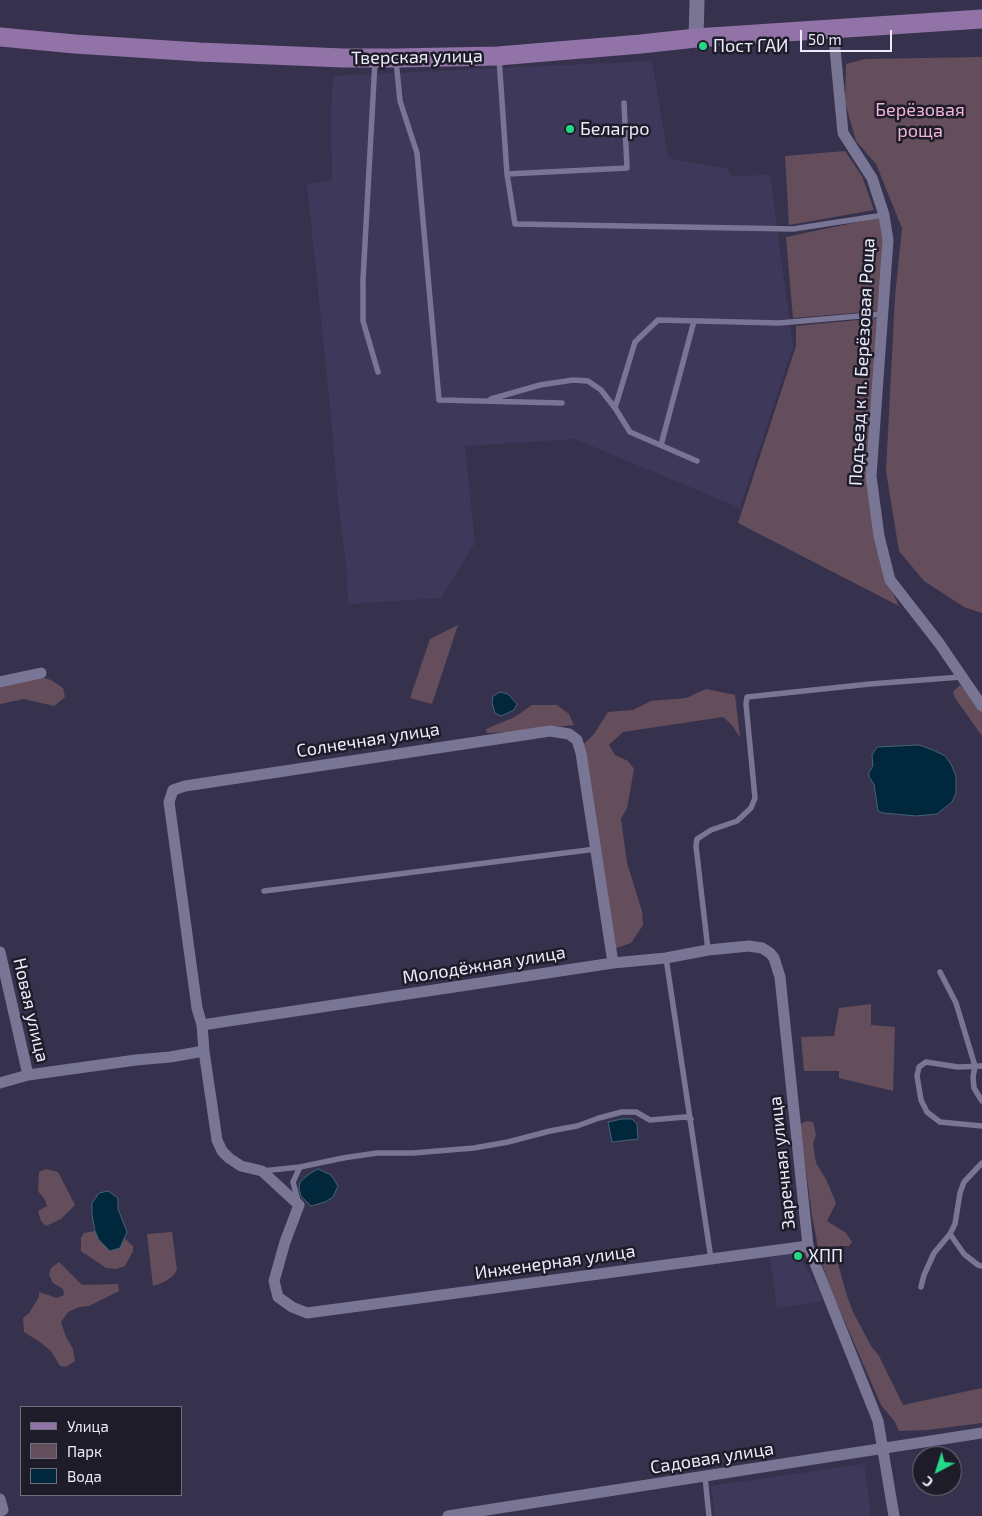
<!DOCTYPE html>
<html>
<head>
<meta charset="utf-8">
<style>
	body { margin:0 }
	#map { position:relative; width:982px; height:1516px; overflow:hidden; background:#36324d; font-family:"Exo 2",sans-serif }
	canvas { display:block }
	.legend { position:absolute; left:20px; top:1406px; width:162px; height:90px; box-sizing:border-box; background:#1d1c28; border:1px solid #706f7d; margin:0; padding:6px 9px; list-style:none; font-size:15px; color:#ecebfc }
	.legend li { display:flex; align-items:center; gap:10px; height:25px }
	.legend b { width:25px; border:1px solid #706f7d }
	.north { position:absolute; left:912px; top:1446px; width:50px; height:50px; box-sizing:border-box; background:#1d1c28; border:1px solid #706f7d; border-radius:50%; rotate:220deg; font-size:14px; font-weight:700; line-height:20px; text-align:center; color:#ecebfc }
	.north::after { content:''; display:block; margin:auto; width:18px; height:22px; background:#23d886; clip-path:polygon(50% 0,100% 100%,50% 72%,0 100%) }
	.scale { position:absolute; left:800px; top:30px; width:92px; height:22px; box-sizing:border-box; border:2px solid #ecebfc; border-top:0; padding-left:6px; font-size:15px; line-height:18px; white-space:nowrap; color:#ecebfc; -webkit-text-stroke:4px #1d1c28; paint-order:stroke }
</style>
</head>
<body>
<div id="map">
<canvas width="982" height="1516"></canvas>
<ul class="legend">
<li><b style="height:6px;background:#9273a8"></b>Улица</li>
<li><b style="height:14px;background:#654e5b"></b>Парк</li>
<li><b style="height:14px;background:#00273c"></b>Вода</li>
</ul>
<div class="north">С</div>
<div class="scale">50 m</div>
</div>
<script>
const ctx = document.querySelector('canvas').getContext('2d');
ctx.lineJoin = 'round';
function fillPath(path, color) { ctx.fillStyle = color; ctx.fill(path, 'evenodd'); }
const poly = rows => new Path2D(rows.map(r => 'M' + r).join(''));
function trace(path, color, width, dash) { ctx.strokeStyle = color; ctx.lineWidth = width; ctx.lineCap = dash ? 'butt' : 'round'; ctx.setLineDash(dash || []); ctx.stroke(path); }
function write(font, color, halo, rows, align = 'center') {
  ctx.font = font + ' "Exo 2",sans-serif'; ctx.lineWidth = 5; ctx.setLineDash([]); ctx.textBaseline = 'middle'; ctx.strokeStyle = halo; ctx.fillStyle = color; for (const [text, x, y, turn = 0] of rows) {
    ctx.save(); ctx.translate(x, y); ctx.rotate((+turn || 0) * Math.PI / 180); ctx.textAlign = isNaN(turn) ? turn : align; if (halo) ctx.strokeText(text, 0, 0); ctx.fillText(text, 0, 0); ctx.restore();
  }
}
const built = poly([
	[652,61,668,158,728,169,731,176,770,175,793,346,740,508,575,439,465,446,475,543,441,598,348,604,346,562,339,512,331,416,307,184,332,180,331,113,333,76],
	[790,1254,796,1254,801,1260,820,1291,822,1302,777,1308,770,1258],
	[864,1464,871,1516,715,1516,711,1486]
]);
const green = poly([
	[982,57,982,613,964,607,924,581,899,551,886,471,895,297,902,228,876,164,856,141,845,102,846,64,865,59],
	[845,151,862,176,874,210,789,225,785,156],
	[882,217,886,241,878,311,793,318,786,237],
	[879,318,867,477,886,579,899,606,738,523,796,346,796,326],
	[458,625,432,704,410,698,430,639],
	[38,676,51,680,63,688,65,697,54,706,24,699,0,704,0,685],
	[960,685,965,689,982,711,982,736,955,698,953,692],
	[706,689,735,695,740,737,731,724,723,717,623,732,609,745,615,755,628,761,634,769,627,808,621,819,627,863,642,911,643,925,631,943,614,949,582,746,594,734,608,712,633,710,651,701,686,698],
	[532,705,557,705,569,714,574,725,511,732,487,733,486,729,515,717],
	[871,1004,871,1025,895,1027,893,1091,839,1078,839,1071,804,1071,801,1037,834,1036,839,1008],
	[806,1121,813,1122,816,1135,813,1144,816,1163,826,1179,836,1203,827,1221,846,1233,852,1242,849,1246,839,1246,834,1250,847,1296,853,1312,871,1346,879,1356,903,1405,982,1388,982,1423,927,1430,899,1431,895,1422,881,1405,832,1292,820,1258,812,1215,800,1125],
	[46,1169,58,1172,75,1205,61,1219,46,1226,41,1221,38,1211,47,1206,45,1200,38,1191,39,1172],
	[95,1231,99,1240,120,1248,124,1238,133,1246,133,1251,125,1266,116,1269,106,1268,81,1251,81,1238,84,1233],
	[172,1232,177,1270,173,1276,164,1282,153,1286,147,1234],
	[59,1262,82,1285,118,1284,119,1291,89,1306,79,1307,68,1312,61,1322,66,1337,73,1349,75,1361,66,1367,60,1366,51,1351,40,1342,24,1332,23,1318,29,1313,39,1297,39,1292,57,1298,64,1295,63,1289,53,1283,49,1275,51,1268]
]);
const water = poly([
	[500,692,508,694,517,704,514,710,501,716,495,713,492,703,493,696,500,692],
	[919,745,933,750,945,756,951,764,956,776,956,793,952,802,937,814,916,816,883,813,878,811,874,784,869,777,869,772,873,766,872,755,877,747,919,745],
	[622,1119,632,1119,637,1124,638,1139,612,1142,608,1122,622,1119],
	[318,1169,331,1175,338,1186,333,1197,325,1202,311,1206,301,1196,299,1189,300,1182,309,1174,318,1169],
	[108,1191,118,1198,118,1209,127,1232,120,1248,110,1251,99,1240,95,1231,92,1215,92,1203,99,1193,108,1191]
]);
const service = poly([
	[499,58,507,174,515,224,793,229,884,215],
	[396,60,400,101,417,153,439,400,562,403],
	[375,61,363,280,363,321,378,372],
	[507,174,627,168,624,103],
	[491,399,540,385,573,380,588,381,601,390,615,408,630,432,697,461],
	[615,408,635,342,658,320,779,323,883,314],
	[661,445,694,321],
	[264,891,596,849],
	[708,950,696,846,697,839,711,830,737,821,751,808,755,798,746,704,747,697,870,684,961,677],
	[666,958,711,1259],
	[940,972,956,1003,975,1066,973,1077,974,1088,982,1101],
	[982,1066,958,1067,926,1062,919,1067,917,1076,921,1100,927,1112,940,1122,982,1126],
	[262,1171,300,1167],
	[298,1201,293,1182,300,1167,343,1158,377,1153,413,1153,474,1148,508,1142,550,1131,577,1126,599,1118,622,1112,636,1112,650,1120,685,1117,691,1119],
	[950,1234,964,1254,978,1265,982,1266],
	[921,1287,924,1275,934,1253,950,1234,955,1224,960,1193,964,1182,982,1163],
	[705,1477,709,1516]
]);
const minor = poly([
	[833,28,843,133,872,178,884,215,888,240,871,476,879,536,890,580,939,643,982,706],
	[0,682,41,673],
	[0,952,28,1075],
	[613,963,581,753,577,740,569,734,550,731,185,786,173,790,169,802,197,1008,202,1025,204,1051,217,1140,222,1151,229,1158,241,1166,262,1171,299,1205,285,1242,274,1281,278,1297,292,1307,307,1313,808,1246],
	[202,1025,613,963,666,958,708,950,749,946,762,948,770,953,774,958,780,977,808,1246,878,1421,894,1516],
	[0,1083,28,1075,136,1060,170,1057,204,1051],
	[0,1499,3,1510,0,1511],
	[448,1516,982,1433]
]);
const tertiary = poly([
	[696,38,697,0]
]);
const primary = poly([
	[0,37,75,44,199,52,343,58,396,58,498,56,641,44,696,38,982,19]
]);
const markers = [
	[703,46,5,"#23d886"],
	[570,129,5,"#23d886"],
	[798,1256,5,"#23d886"]
];
const poiNames = [
	["Пост ГАИ",713,46],
	["Белагро",580,129],
	["ХПП",808,1256]
];
const streetNames = [
	["Тверская улица",417,57,-1],
	["Подъезд к п. Берёзовая Роща",862,362,-87],
	["Солнечная улица",368,740,-9],
	["Молодёжная улица",484,965,-9],
	["Новая улица",31,1010,77],
	["Заречная улица",782,1163,-96],
	["Инженерная улица",555,1262,-8],
	["Садовая улица",712,1458,-9]
];
const parkNames = [
	["Берёзовая",920,110],
	["роща",920,131]
];
fillPath(built, '#3e395a');
fillPath(green, '#654e5b');
fillPath(water, '#00273c');
trace(water, '#476276', 1);
trace(service, '#797594', 5.5);
trace(minor, '#797594', 11);
trace(tertiary, '#797594', 15);
trace(primary, '#9273a8', 19);
for (const [x, y, r, color] of markers) { const dot = new Path2D(); dot.arc(x, y, r, 0, 2 * Math.PI); ctx.fillStyle = color; ctx.fill(dot); trace(dot, '#1d1c28', 2); }
write('18px', '#ecebfc', '#1d1c28', poiNames, 'left');
write('18px', '#ecebfc', '#1d1c28', streetNames);
write('18px', '#f3b3d8', '#1d1c28', parkNames);
</script>
</body>
</html>
